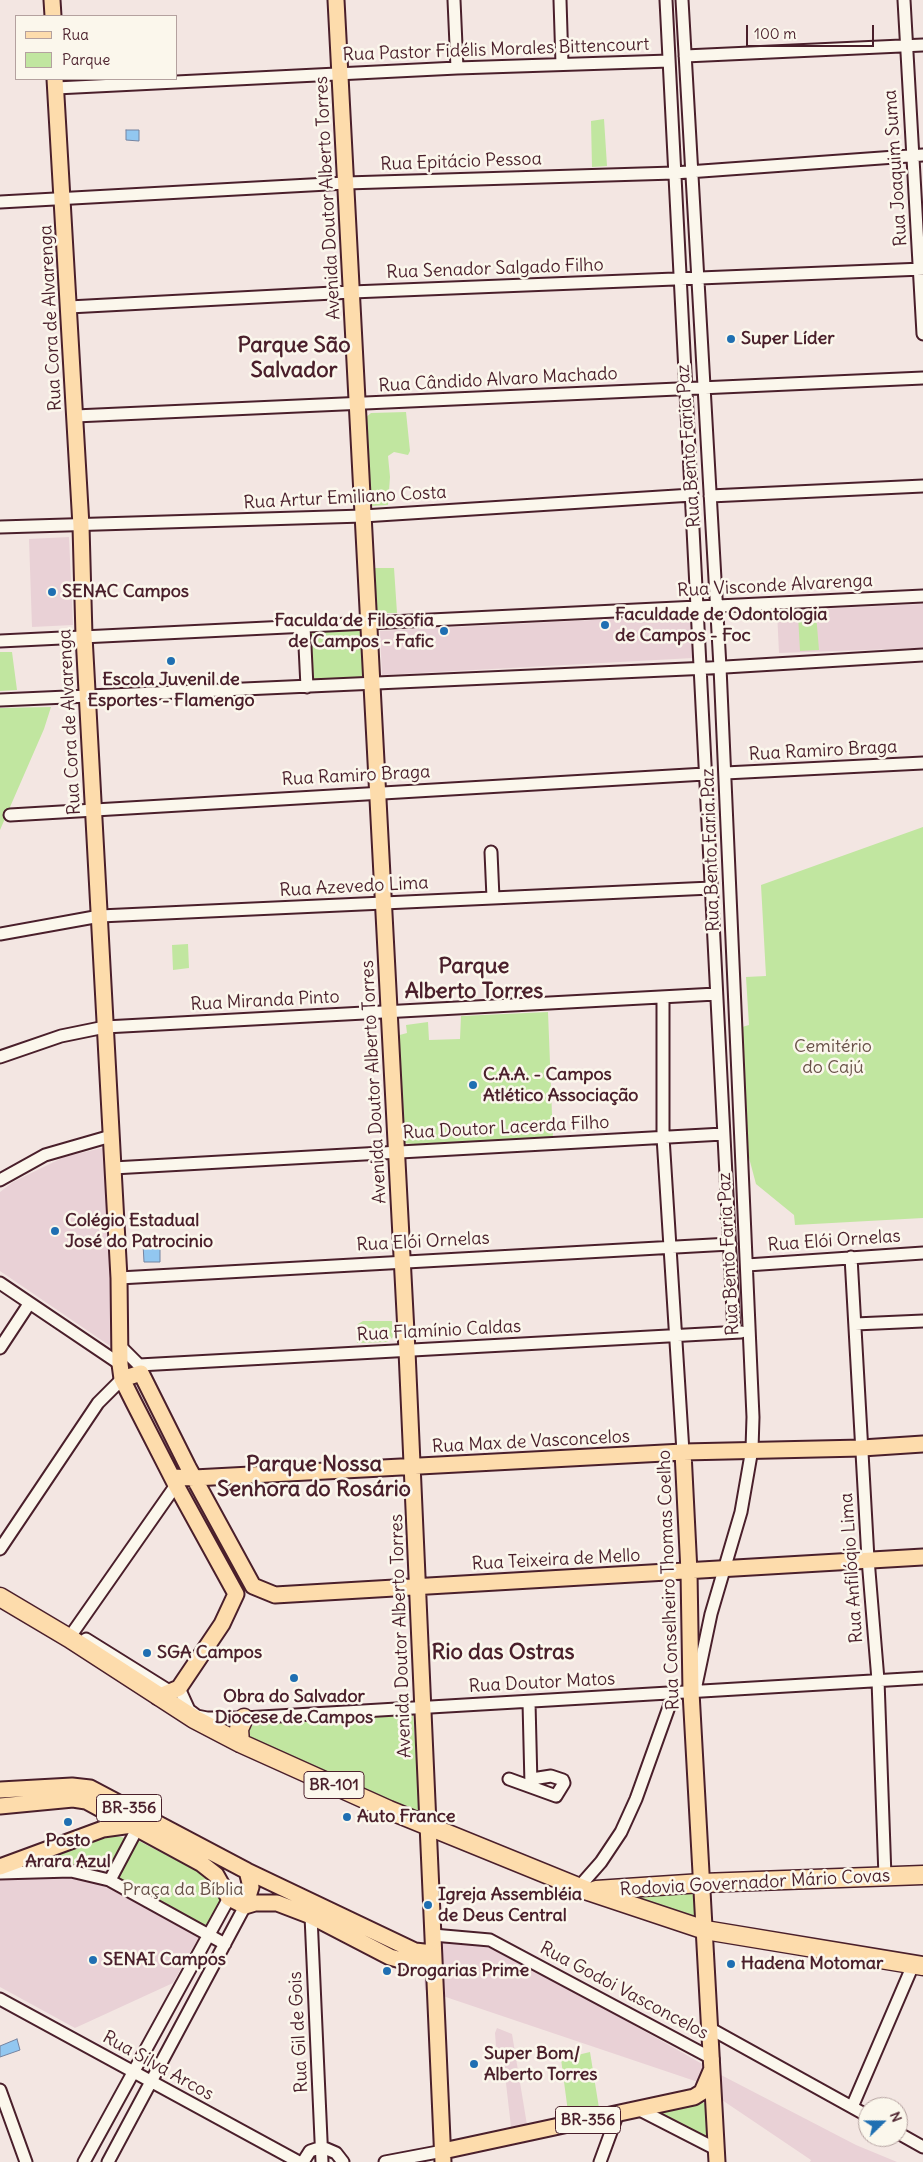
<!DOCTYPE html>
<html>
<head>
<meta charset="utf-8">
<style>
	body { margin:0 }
	#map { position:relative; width:923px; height:2162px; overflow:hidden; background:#f3e6e2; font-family:Delius,sans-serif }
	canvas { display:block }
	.legend { position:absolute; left:15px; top:15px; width:162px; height:65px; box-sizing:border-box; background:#fbf7ec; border:1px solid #b4a19f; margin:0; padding:6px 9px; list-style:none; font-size:15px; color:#4a1f2b }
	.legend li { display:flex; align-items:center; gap:10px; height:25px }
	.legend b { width:25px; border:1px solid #b4a19f }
	.north { position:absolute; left:858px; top:2097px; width:50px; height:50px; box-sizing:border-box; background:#fbf7ec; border:1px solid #b4a19f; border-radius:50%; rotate:68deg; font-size:14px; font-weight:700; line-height:20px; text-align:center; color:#4a1f2b }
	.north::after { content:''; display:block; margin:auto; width:18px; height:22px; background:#1f6fb2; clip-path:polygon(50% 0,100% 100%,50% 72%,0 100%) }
	.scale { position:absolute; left:746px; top:25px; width:128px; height:22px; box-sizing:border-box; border:2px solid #4a1f2b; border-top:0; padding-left:6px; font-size:15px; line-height:18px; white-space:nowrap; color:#4a1f2b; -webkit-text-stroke:4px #fbf7ec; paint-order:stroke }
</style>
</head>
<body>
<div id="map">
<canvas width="923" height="2162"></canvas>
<ul class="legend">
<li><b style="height:6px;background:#fddcac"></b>Rua</li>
<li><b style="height:14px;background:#c1e6a0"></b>Parque</li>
</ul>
<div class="north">N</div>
<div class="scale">100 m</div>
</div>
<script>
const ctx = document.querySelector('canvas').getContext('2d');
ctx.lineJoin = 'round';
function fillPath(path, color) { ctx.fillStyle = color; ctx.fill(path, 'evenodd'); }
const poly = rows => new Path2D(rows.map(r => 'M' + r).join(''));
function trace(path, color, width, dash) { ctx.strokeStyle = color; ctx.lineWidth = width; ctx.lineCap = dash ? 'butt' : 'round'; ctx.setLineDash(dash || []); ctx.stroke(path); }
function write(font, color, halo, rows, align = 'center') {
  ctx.font = font + ' Delius,sans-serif'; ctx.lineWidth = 5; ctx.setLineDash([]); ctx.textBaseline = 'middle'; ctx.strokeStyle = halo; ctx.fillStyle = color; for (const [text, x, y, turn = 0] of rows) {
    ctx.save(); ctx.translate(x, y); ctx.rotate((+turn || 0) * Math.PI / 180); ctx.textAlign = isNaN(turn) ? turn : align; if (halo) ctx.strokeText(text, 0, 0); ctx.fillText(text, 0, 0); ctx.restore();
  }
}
const built = poly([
	[69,537,73,625,32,627,29,539],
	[923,604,923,648,779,653,777,611],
	[690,615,693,617,695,657,693,658,382,675,380,631],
	[106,1147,116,1350,0,1271,0,1192,13,1182,64,1157],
	[14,1877,71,1877,108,1884,199,1937,173,1983,75,2028,0,1987,0,1879],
	[444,1940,491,1944,704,2065,698,2082,425,1990,424,1981],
	[497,2028,512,2034,527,2125,511,2127,503,2057,496,2046,495,2033],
	[721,2075,856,2145,897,2162,810,2162,811,2160,722,2100]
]);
const green = poly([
	[604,119,607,166,592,167,591,121],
	[406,412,410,451,408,455,394,452,388,456,390,477,388,505,371,506,365,418,371,413],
	[374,568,394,568,397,613,378,613,374,606],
	[816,614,819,650,800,651,798,615],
	[366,627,369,681,309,685,306,630],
	[0,652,12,652,17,690,0,691],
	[51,707,44,729,0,830,0,708],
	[923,827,923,1218,795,1225,794,1215,756,1184,748,1154,742,1027,749,1025,746,977,766,976,761,885],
	[188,944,189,968,173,970,172,945],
	[548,1012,553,1140,428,1145,401,1143,396,1036,407,1033,406,1025,428,1022,429,1040,460,1039,461,1016],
	[363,1321,392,1321,393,1337,387,1342,357,1343,356,1332,358,1324],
	[413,1713,420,1815,247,1742,246,1734,253,1725],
	[107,1834,125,1838,109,1870,69,1863,39,1863],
	[135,1839,209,1877,222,1898,205,1929,122,1883,119,1877,120,1870],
	[697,1892,698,1920,634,1901,634,1897,637,1895],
	[590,2052,599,2108,568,2112,561,2059],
	[702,2101,707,2106,712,2143,649,2110]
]);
const water = poly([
	[126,130,139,130,139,141,126,140,126,130],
	[160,1243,160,1262,144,1262,143,1244,160,1243],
	[17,2039,20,2050,0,2057,0,2046,17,2039]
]);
const minor = poly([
	[454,0,457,68],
	[560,0,562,64],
	[666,0,734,1332],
	[682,0,720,667,753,1417,752,1449,741,1512,711,1614,695,1690],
	[904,0,923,334],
	[685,56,923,45],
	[56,88,457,68,669,61],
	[0,202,346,183,674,173,923,155],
	[69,307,352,292,923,269],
	[75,416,923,378],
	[710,496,923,486],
	[0,527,363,516,692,495],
	[304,626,307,687],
	[0,641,923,596],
	[0,700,709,668,923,655],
	[725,773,923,763],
	[10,815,705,774],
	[491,852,493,898],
	[0,934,100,916,711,888],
	[663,997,663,1137,683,1452],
	[0,1057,61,1036,105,1027,716,994],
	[113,1168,723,1134],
	[0,1180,45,1155,111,1136],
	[851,1257,868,1559,878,1680,885,1877],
	[747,1265,923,1253],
	[119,1278,730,1244],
	[0,1283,120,1364],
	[855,1324,923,1321],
	[120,1346,139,1365],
	[0,1348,29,1304],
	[139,1365,741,1332],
	[0,1549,98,1403,122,1379],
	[69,1638,176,1485],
	[86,1639,171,1692],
	[179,1688,189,1710,197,1716,207,1718,244,1718,923,1678],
	[529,1702,531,1785],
	[509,1779,556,1796,564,1783,563,1780,551,1776,532,1779],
	[0,1873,71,1871,109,1880,225,1944],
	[110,1880,137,1829],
	[579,1887,601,1862,621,1832,636,1799,674,1693],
	[311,1916,322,2162],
	[433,1935,490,1940,713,2059],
	[0,1999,299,2162],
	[711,2029,868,2116],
	[0,2090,26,2162],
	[852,2107,913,1965],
	[638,2109,716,2149],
	[898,2133,923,2147],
	[322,2147,336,2153,343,2162],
	[84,2162,229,1898],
	[108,2162,245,1906],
	[303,2162,310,2151,322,2147],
	[385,2162,443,2151],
	[600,2162,618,2113]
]);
const major = poly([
	[52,0,53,16],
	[336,0,407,1351,443,2162],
	[55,79,81,526,84,636,119,1278,120,1364,122,1379,133,1401,176,1485,236,1594],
	[122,1379,141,1373,188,1467,253,1586],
	[683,1452,689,1572,691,1692,717,2162],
	[172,1477,194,1478,683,1452,862,1448,923,1444],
	[253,1586,275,1595,923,1557],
	[158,1697,179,1688,222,1624,236,1594],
	[0,1790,72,1786,90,1788,247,1871,415,1951,433,1953],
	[0,1806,73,1799,86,1801,202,1864,216,1875,229,1898,245,1906,255,1903,277,1903,311,1916,390,1957,408,1962,433,1959],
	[0,1867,103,1829,132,1825],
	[245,1906,251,1887,247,1871],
	[443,2151,694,2097,702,2092,711,2071]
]);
const highway = poly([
	[0,1597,69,1638,194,1719,240,1743,389,1810,588,1891,705,1930,923,1966],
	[240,1743,239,1729,244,1718],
	[596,1890,702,1883,923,1875]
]);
const markers = [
	[731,339,5,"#1f6fb2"],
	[52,592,5,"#1f6fb2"],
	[605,625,5,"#1f6fb2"],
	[444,631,5,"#1f6fb2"],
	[171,661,5,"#1f6fb2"],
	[473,1085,5,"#1f6fb2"],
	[55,1231,5,"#1f6fb2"],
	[147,1653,5,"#1f6fb2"],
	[294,1678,5,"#1f6fb2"],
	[347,1817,5,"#1f6fb2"],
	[68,1822,5,"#1f6fb2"],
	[428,1905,5,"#1f6fb2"],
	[93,1960,5,"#1f6fb2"],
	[731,1964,5,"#1f6fb2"],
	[387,1971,5,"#1f6fb2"],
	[474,2064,5,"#1f6fb2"]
];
const shields = [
	[334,1785,60],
	[129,1808,65],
	[588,2120,65]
];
const shieldNames = [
	["BR-101",334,1785],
	["BR-356",129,1808],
	["BR-356",588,2120]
];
const streetNames = [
	["Rua Pastor Fidélis Morales Bittencourt",496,50,-2],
	["Rua Epitácio Pessoa",461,162,-2],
	["Rua Joaquim Suma",896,168,-94],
	["Avenida Doutor Alberto Torres",328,198,-93],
	["Rua Senador Salgado Filho",495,269,-2],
	["Rua Cora de Alvarenga",51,318,-93],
	["Rua Cândido Alvaro Machado",498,380,-3],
	["Rua Bento Faria Paz",689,446,-94],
	["Rua Artur Emiliano Costa",345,498,-3],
	["Rua Visconde Alvarenga",775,586,-3],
	["Rua Cora de Alvarenga",70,722,-93],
	["Rua Ramiro Braga",823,751,-3],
	["Rua Ramiro Braga",356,776,-3],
	["Rua Bento Faria Paz",711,850,-92],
	["Rua Azevedo Lima",354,887,-3],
	["Rua Miranda Pinto",265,1001,-3],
	["Avenida Doutor Alberto Torres",374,1082,-93],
	["Rua Doutor Lacerda Filho",506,1128,-3],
	["Rua Elói Ornelas",834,1241,-4],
	["Rua Elói Ornelas",423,1242,-3],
	["Rua Bento Faria Paz",729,1254,-93],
	["Rua Flamínio Caldas",439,1331,-3],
	["Rua Max de Vasconcelos",531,1442,-3],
	["Rua Teixeira de Mello",556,1560,-3],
	["Rua Anfilóqio Lima",852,1568,-94],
	["Rua Conselheiro Thomas Coelho",669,1580,-92],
	["Avenida Doutor Alberto Torres",401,1636,-92],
	["Rua Doutor Matos",542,1683,-3],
	["Rodovia Governador Mário Covas",755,1883,-3],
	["Rua Godoi Vasconcelos",624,1991,28],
	["Rua Gil de Gois",299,2032,-93],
	["Rua Silva Arcos",158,2066,29]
];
const poiNames = [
	["Super Líder",741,339],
	["SENAC Campos",62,592],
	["Faculdade de Odontologia",615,615],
	["de Campos - Foc",615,636],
	["Faculda de Filosofia",434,621,"right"],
	["de Campos - Fafic",434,642,"right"],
	["Escola Juvenil de",171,680,"center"],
	["Esportes - Flamengo",171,701,"center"],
	["C.A.A. - Campos",483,1075],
	["Atlético Associação",483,1096],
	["Colégio Estadual",65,1221],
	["José do Patrocinio",65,1242],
	["SGA Campos",157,1653],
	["Obra do Salvador",294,1697,"center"],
	["Diocese de Campos",294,1718,"center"],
	["Auto France",357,1817],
	["Posto",68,1841,"center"],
	["Arara Azul",68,1862,"center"],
	["Igreja Assembléia",438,1895],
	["de Deus Central",438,1916],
	["SENAI Campos",103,1960],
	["Hadena Motomar",741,1964],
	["Drogarias Prime",397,1971],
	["Super Bom/",484,2054],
	["Alberto Torres",484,2075]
];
const parkNames = [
	["Cemitério",833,1047],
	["do Cajú",833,1068],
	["Praça da Bíblia",183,1890]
];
const districtNames = [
	["Parque São",294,346],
	["Salvador",294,371],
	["Parque",474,967],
	["Alberto Torres",474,992],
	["Parque Nossa",314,1465],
	["Senhora do Rosário",314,1490],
	["Rio das Ostras",503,1653]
];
fillPath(built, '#e9d1d6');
fillPath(green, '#c1e6a0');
fillPath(water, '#92c7f0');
trace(water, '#7584a1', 1);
trace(minor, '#4a1f2b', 15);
trace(major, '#4a1f2b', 19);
trace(highway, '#4a1f2b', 21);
trace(minor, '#fbf7ec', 11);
trace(major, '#fddcac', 15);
trace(highway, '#fddcac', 18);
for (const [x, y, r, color] of markers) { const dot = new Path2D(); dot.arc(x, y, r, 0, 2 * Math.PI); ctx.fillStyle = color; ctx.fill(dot); trace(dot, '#fbf7ec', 2); }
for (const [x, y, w] of shields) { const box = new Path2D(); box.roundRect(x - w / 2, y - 13.5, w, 27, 4); ctx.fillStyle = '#fbf7ec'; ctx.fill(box); trace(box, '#4a1f2b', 1); }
write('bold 16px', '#4a1f2b', null, shieldNames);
write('18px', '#4a1f2b', '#fbf7ec', streetNames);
write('bold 18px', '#4a1f2b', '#fbf7ec', poiNames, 'left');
write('18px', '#685148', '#fbf7ec', parkNames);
write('bold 22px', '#4a1f2b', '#fbf7ec', districtNames);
</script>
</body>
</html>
